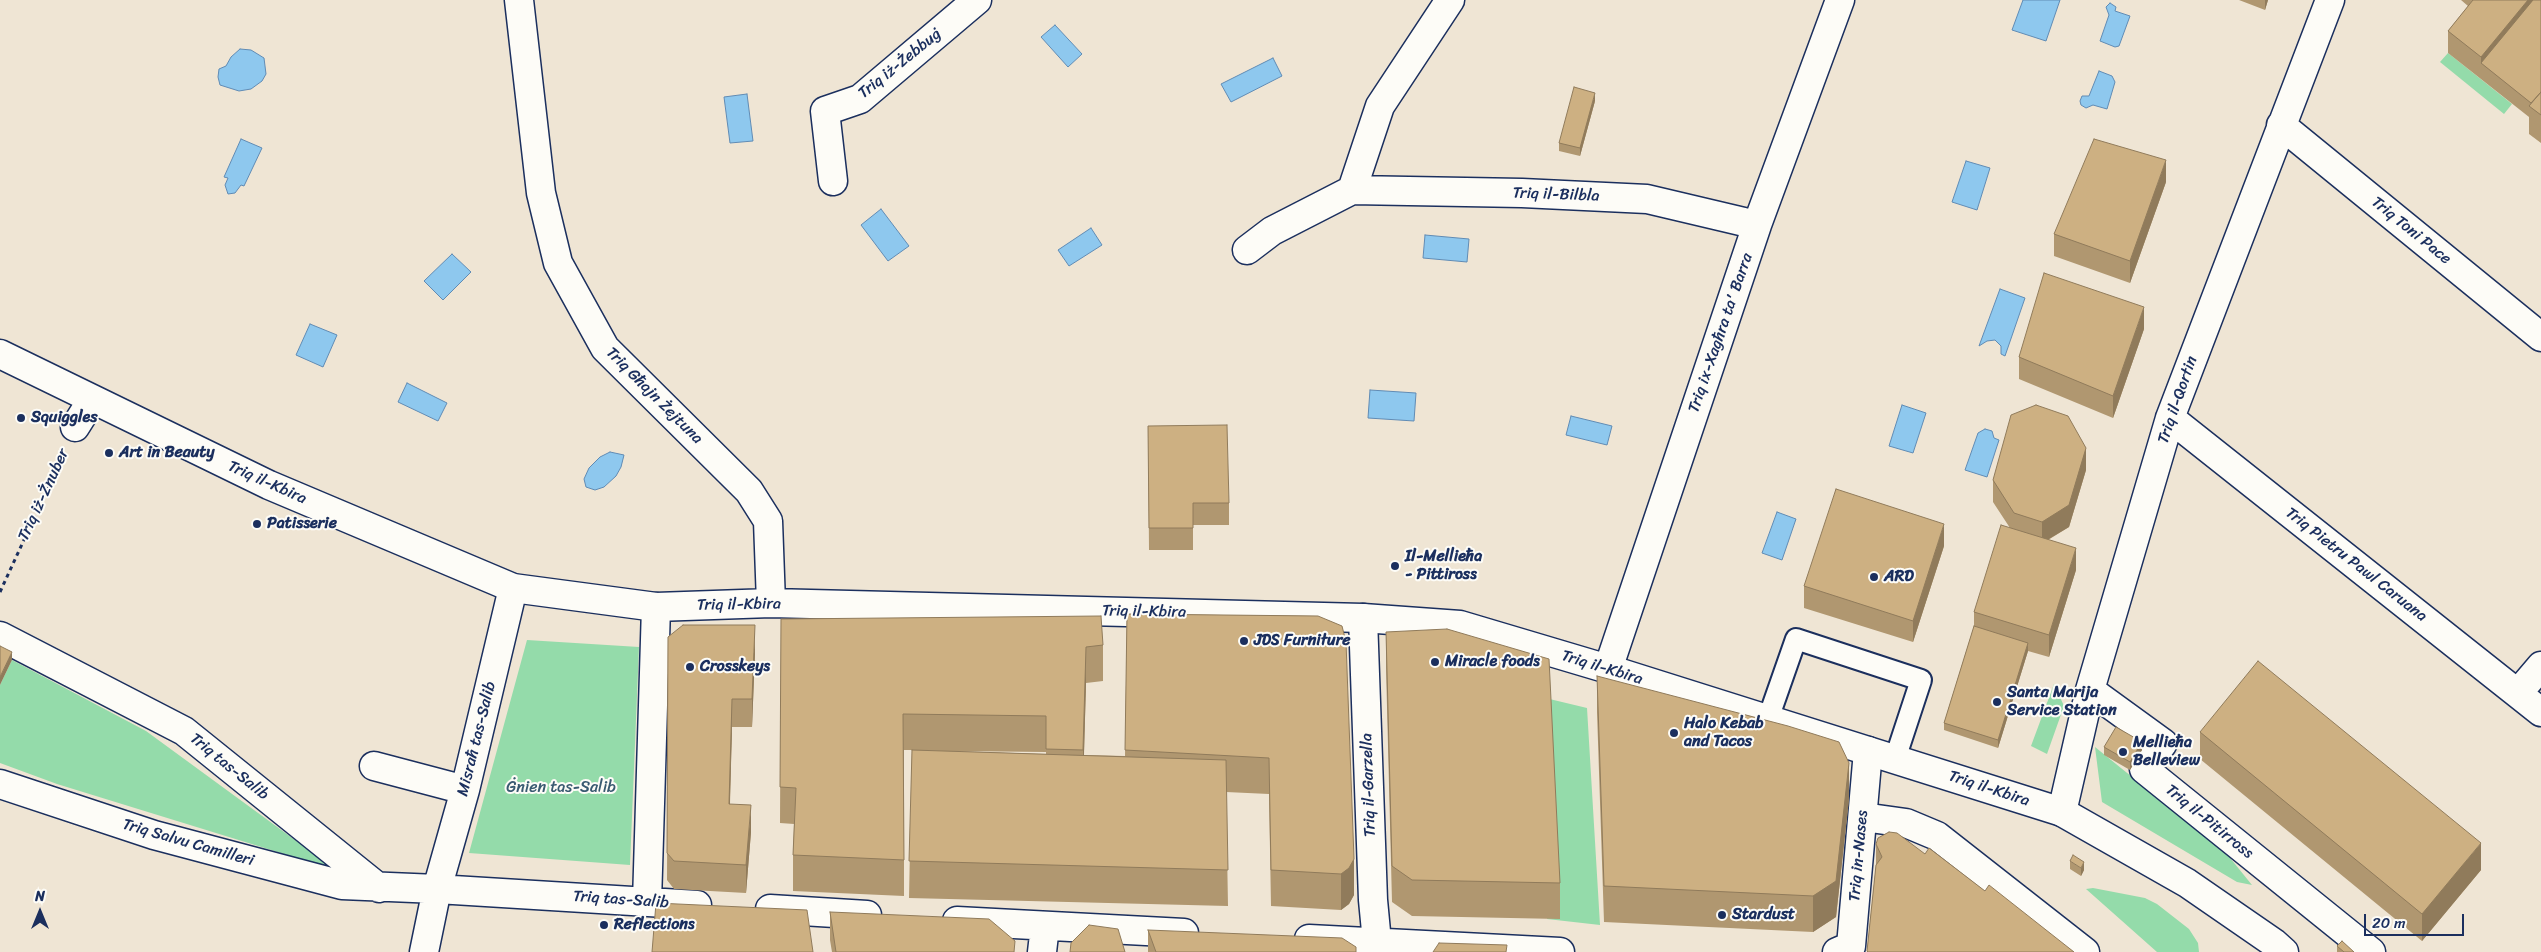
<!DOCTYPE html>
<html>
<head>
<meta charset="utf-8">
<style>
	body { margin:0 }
	#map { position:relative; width:2541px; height:952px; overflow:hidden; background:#efe5d4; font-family:Sriracha,sans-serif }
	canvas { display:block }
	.north { position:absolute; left:15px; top:887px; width:50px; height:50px; -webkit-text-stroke:4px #fdfcf7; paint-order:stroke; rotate:0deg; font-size:14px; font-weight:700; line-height:20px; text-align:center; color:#1b2f5e }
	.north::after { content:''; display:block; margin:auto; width:18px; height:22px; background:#1b2f5e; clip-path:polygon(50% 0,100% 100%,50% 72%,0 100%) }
	.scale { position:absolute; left:2364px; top:914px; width:100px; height:22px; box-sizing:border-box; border:2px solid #1b2f5e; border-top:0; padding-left:6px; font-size:15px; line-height:18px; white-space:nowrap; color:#1b2f5e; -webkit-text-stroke:4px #fdfcf7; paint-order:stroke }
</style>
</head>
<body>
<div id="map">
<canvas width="2541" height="952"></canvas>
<div class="north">N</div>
<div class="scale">20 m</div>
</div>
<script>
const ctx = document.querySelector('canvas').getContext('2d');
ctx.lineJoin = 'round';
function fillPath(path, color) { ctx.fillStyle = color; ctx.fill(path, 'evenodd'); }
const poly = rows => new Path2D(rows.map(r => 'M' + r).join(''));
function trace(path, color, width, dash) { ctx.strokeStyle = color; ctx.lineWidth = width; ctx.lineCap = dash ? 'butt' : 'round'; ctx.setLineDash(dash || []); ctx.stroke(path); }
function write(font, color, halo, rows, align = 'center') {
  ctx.font = font + ' Sriracha,sans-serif'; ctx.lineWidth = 4; ctx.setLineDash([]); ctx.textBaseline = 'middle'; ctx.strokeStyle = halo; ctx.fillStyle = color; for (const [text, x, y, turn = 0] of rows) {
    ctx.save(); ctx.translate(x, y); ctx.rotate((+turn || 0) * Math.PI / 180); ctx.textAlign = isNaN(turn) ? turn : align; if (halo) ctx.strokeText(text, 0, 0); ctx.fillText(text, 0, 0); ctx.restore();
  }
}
const green = poly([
	[2448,53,2512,104,2504,114,2440,62],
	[527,640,639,647,630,865,469,853],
	[12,660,146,731,336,870,57,784,0,763,0,685],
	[2054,684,2064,706,2047,754,2031,746],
	[1537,696,1587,708,1600,925,1547,919],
	[2095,747,2226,853,2252,885,2237,882,2102,802],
	[2093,888,2145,898,2157,904,2189,929,2198,943,2199,952,2157,952,2086,889]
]);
const water = poly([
	[2023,0,2060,0,2046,41,2012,30,2023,0],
	[2110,3,2116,7,2115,11,2130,16,2119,46,2115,47,2100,41,2109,15,2106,7,2110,3],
	[1055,25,1082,54,1068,67,1041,37,1055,25],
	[240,49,251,50,264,58,266,74,262,81,251,89,239,91,220,85,218,77,219,69,226,66,231,57,240,49],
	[1273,58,1282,76,1231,102,1221,84,1273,58],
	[2099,71,2112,76,2115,82,2107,109,2093,105,2086,108,2081,105,2080,101,2082,96,2089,96,2099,71],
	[747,94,753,141,730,143,724,97,747,94],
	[241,139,262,148,244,186,241,185,235,193,228,194,225,185,228,178,224,177,241,139],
	[1966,161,1990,168,1977,210,1952,202,1966,161],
	[881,209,909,246,888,261,861,225,881,209],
	[1091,228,1102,245,1069,266,1058,250,1091,228],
	[1425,235,1469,239,1467,262,1423,258,1425,235],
	[452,254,471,272,443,300,424,281,452,254],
	[2000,289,2025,298,2005,356,2001,354,2001,346,1995,340,1987,341,1979,346,2000,289],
	[310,324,337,335,323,367,296,355,310,324],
	[407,383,447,403,438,421,398,402,407,383],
	[1370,390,1416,393,1414,421,1368,418,1370,390],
	[1902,405,1926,413,1913,453,1889,446,1902,405],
	[1571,416,1612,426,1607,445,1566,435,1571,416],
	[1985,429,1992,431,1994,438,1999,440,1987,477,1965,470,1978,433,1985,429],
	[610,452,624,455,621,467,616,476,604,487,595,490,586,487,584,479,589,468,600,457,610,452],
	[1777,512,1796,519,1782,560,1762,553,1777,512]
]);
const path = poly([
	[0,592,63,455]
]);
const lane = poly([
	[1768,719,1796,639,1921,680,1895,759]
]);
const street = poly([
	[2281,125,2541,337],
	[833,181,825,111,860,99,977,0],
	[1352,190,1522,193,1647,199,1757,225],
	[1247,250,1272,231,1352,190,1380,106,1450,0],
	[2170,418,2541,712],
	[75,427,92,400],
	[1363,618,1373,900,1377,942,1382,952],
	[0,636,184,731,379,888],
	[1608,669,1757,225,1840,0],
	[2090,690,2163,743,2144,769,2371,952],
	[2518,693,2541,666],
	[374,766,465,790],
	[0,784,154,835,342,885,437,889,697,905],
	[2062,812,2090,690,2170,418,2330,0],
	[1863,817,1906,823,1937,836,2085,952],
	[647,902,656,607],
	[770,909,867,915],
	[957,921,1184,933],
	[1309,939,1560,952],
	[424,952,437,889,465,790,513,588],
	[1042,952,1045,926],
	[1837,952,1851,946,1868,751]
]);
const secondary = poly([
	[519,0,541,193,558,263,605,348,749,491,768,521,771,603],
	[0,354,269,485,513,588,656,607,771,603,1363,618,1460,625,1608,669,2062,812,2187,883,2274,943,2284,952]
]);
const wall = poly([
	[2239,0,2268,0,2265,10],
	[2461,0,2541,0,2541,143,2529,134,2529,117,2448,53,2448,31,2468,6],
	[1595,101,1580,156,1559,151,1559,143],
	[2166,182,2130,283,2054,256,2054,234],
	[2144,329,2113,418,2019,379,2019,357],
	[1148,426,1229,503,1229,525,1193,525,1193,550,1149,550],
	[2086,470,2069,527,2048,540,2076,570,2049,657,2028,651,1998,748,1944,730,1944,723,1974,626,1974,612,2010,528,1993,502,1993,480],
	[1944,546,1913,642,1804,608,1804,586],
	[1127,614,1318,616,1354,895,1349,904,1341,910,1271,906,1269,794,1226,792,1228,906,909,898,912,750,904,750,904,896,793,891,793,855,794,824,780,823,781,619,1103,645,1103,681,1086,683,1084,755,1125,756],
	[952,751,1046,752,1046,754],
	[1386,632,1560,883,1560,919,1412,916,1392,902,1386,668],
	[668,637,755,653,752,727,732,727,730,804,751,832,746,893,674,889,667,880],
	[1597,676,1849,799,1836,917,1813,932,1604,922,1597,712],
	[2200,732,2481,870,2422,941,2200,759],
	[2104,747,2142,750,2130,770,2104,755],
	[1876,844,1925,854,1985,891,2074,952,1867,952,1876,865],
	[2070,861,2084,870,2081,876,2070,869],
	[830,912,1015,952,832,952,830,940],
	[1148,930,1356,952,1148,952],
	[2337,946,2354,952,2337,952]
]);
const shadedWall = poly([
	[2265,0,2268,0,2265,10],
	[2528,0,2538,0,2481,63,2481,57],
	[1595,93,1595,101,1580,156,1580,148],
	[2166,160,2166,182,2130,283,2130,261],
	[2144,307,2144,329,2113,418,2113,396],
	[2086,448,2086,470,2069,527,2042,543,2042,522],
	[1944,524,1944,546,1913,642,1913,621],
	[2076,548,2076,570,2049,657,2049,635],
	[755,625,755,653,752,727,752,699],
	[2028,643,2028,651,1998,748,1998,740],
	[1086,647,1086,683,1083,786,1083,750],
	[12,652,12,660,0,685,0,677],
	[732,699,732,727,729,832,729,804],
	[2142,742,2142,750,2130,770,2130,762],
	[1849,763,1849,799,1836,917,1813,932,1813,896],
	[751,805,751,832,746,893,746,865],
	[2481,843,2481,870,2422,941,2422,914],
	[1354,859,1354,895,1349,904,1341,910,1341,874],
	[2084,862,2084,870,2081,876,2081,868]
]);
const building = poly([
	[2473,0,2528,0,2481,57,2448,31,2473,0],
	[2533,0,2541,0,2541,92,2531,103,2481,63,2533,0],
	[1574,87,1595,93,1580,148,1559,143,1574,87],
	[2541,92,2541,115,2529,106,2541,92],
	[2094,139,2166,160,2130,261,2054,234,2094,139],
	[2044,273,2144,307,2113,396,2019,357,2044,273],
	[2036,405,2068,416,2086,448,2069,505,2042,522,2014,513,1993,480,2011,415,2036,405],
	[1227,425,1229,503,1193,503,1193,528,1149,528,1148,426,1227,425],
	[1836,489,1944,524,1913,621,1804,586,1836,489],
	[2001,525,2076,548,2049,635,1974,612,2001,525],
	[1127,614,1318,616,1342,626,1346,642,1354,859,1349,868,1341,874,1271,870,1269,758,1125,750,1127,614],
	[1101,616,1103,645,1086,647,1083,750,1046,749,1046,716,903,714,904,860,793,855,796,788,780,787,781,619,1101,616],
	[683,625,755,625,752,699,732,699,729,804,751,805,746,865,674,861,667,853,668,637,683,625],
	[1974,626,2028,643,1998,740,1944,723,1974,626],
	[1447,629,1549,659,1560,883,1412,880,1392,866,1386,632,1447,629],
	[0,646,12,652,0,677,0,646],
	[2258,661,2481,843,2422,914,2200,732,2258,661],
	[1597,676,1788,726,1839,742,1849,763,1836,881,1813,896,1604,886,1597,676],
	[2116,727,2142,742,2130,762,2104,747,2116,727],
	[912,750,1226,760,1228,870,909,861,912,750],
	[1889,832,1897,833,1925,854,1929,848,1985,891,1989,885,2074,952,1868,952,1867,951,1876,865,1882,857,1876,844,1878,838,1889,832],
	[2073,855,2084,862,2081,868,2070,861,2073,855],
	[656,903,807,910,813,952,652,952,656,903],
	[830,912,989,919,1015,941,1014,952,836,952,830,912],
	[1089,925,1118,929,1125,952,1070,952,1071,943,1089,925],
	[1148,930,1342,938,1356,947,1356,952,1156,952,1148,930],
	[2342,941,2354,952,2344,952,2337,946,2342,941],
	[1439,943,1507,945,1506,952,1433,952,1439,943]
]);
const markers = [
	[21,418,5,"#1b2f5e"],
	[109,453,5,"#1b2f5e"],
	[257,524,5,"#1b2f5e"],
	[1395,566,5,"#1b2f5e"],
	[1874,577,5,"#1b2f5e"],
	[1244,641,5,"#1b2f5e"],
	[1435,662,5,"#1b2f5e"],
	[690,667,5,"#1b2f5e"],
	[1997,702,5,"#1b2f5e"],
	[1674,733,5,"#1b2f5e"],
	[2123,752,5,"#1b2f5e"],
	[1722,915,5,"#1b2f5e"],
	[604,925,5,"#1b2f5e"]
];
const streetNames = [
	["Triq iż-Żebbuġ",900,64,-39],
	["Triq il-Bilbla",1556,195,2],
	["Triq Toni Pace",2411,231,39],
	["Triq ix-Xagħra ta' Barra",1721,333,-71],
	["Triq Għajn Żejtuna",654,396,45],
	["Triq il-Qortin",2178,400,-71],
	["Triq il-Kbira",267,483,24],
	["Triq iż-Żnuber",44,495,-65],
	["Triq Pietru Pawl Caruana",2356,565,38],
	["Triq il-Kbira",739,605,-1],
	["Triq il-Kbira",1144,612,1],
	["Triq il-Kbira",1602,668,17],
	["Misraħ tas-Salib",477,739,-76],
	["Triq tas-Salib",229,767,39],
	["Triq il-Garzella",1369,785,-92],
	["Triq il-Kbira",1989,789,18],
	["Triq il-Pitirross",2209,822,39],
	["Triq Salvu Camilleri",188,843,16],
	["Triq in-Nases",1859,856,-85],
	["Triq tas-Salib",621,900,4]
];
const poiNames = [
	["Squiggles",31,418],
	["Art in Beauty",119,453],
	["Patisserie",267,524],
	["Il-Mellieħa",1405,557],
	["- Pittiross",1405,575],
	["ARD",1884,577],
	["JDS Furniture",1254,641],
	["Miracle foods",1445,662],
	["Crosskeys",700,667],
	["Santa Marija",2007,693],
	["Service Station",2007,711],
	["Halo Kebab",1684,724],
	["and Tacos",1684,742],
	["Mellieħa",2133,743],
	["Belleview",2133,761],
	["Stardust",1732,915],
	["Reflections",614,925]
];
const parkNames = [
	["Ġnien tas-Salib",561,788]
];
fillPath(green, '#94dbaa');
fillPath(water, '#8ec8ee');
trace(water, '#608bb4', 1);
trace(lane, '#1b2f5e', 24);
trace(street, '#1b2f5e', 31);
trace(secondary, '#1b2f5e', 31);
trace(path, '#1b2f5e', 3, [4, 4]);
trace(lane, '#fdfcf7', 20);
trace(street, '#fdfcf7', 28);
trace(secondary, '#fdfcf7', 28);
fillPath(wall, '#b09770');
fillPath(shadedWall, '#907b5b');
fillPath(building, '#cdb082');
trace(building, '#907b5b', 1);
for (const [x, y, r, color] of markers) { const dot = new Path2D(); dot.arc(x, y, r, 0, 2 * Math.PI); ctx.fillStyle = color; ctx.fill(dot); trace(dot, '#fdfcf7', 2); }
write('16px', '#1b2f5e', '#fdfcf7', streetNames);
write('bold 16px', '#1b2f5e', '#fdfcf7', poiNames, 'left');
write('16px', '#395a71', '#fdfcf7', parkNames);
</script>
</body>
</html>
